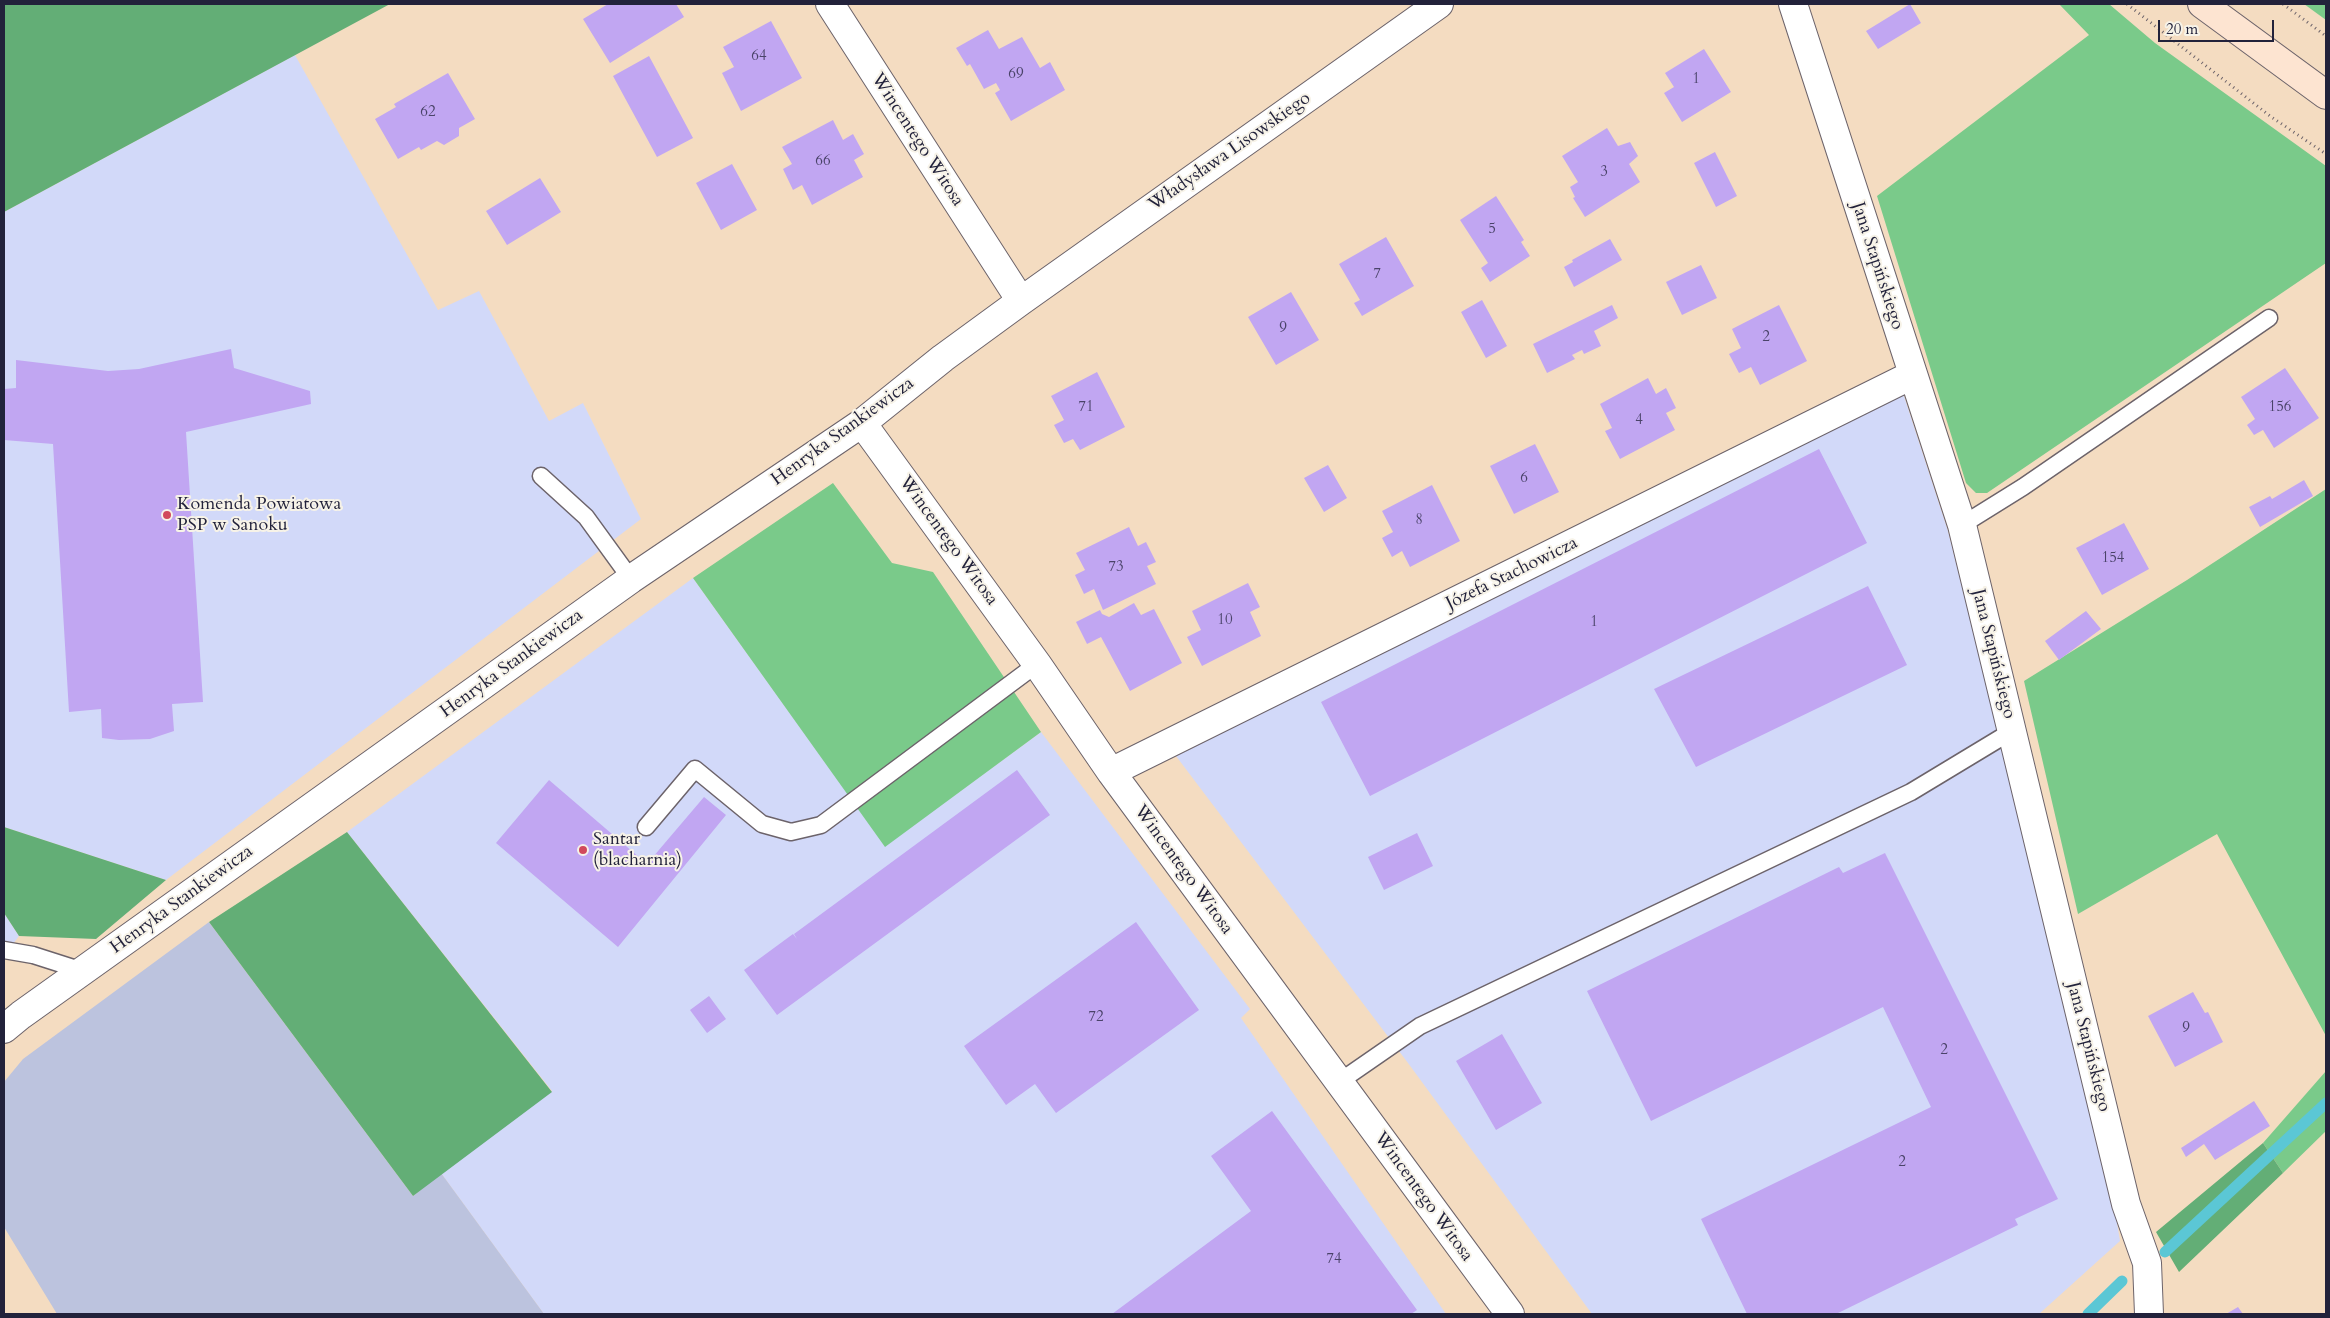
<!DOCTYPE html>
<html>
<head>
<meta charset="utf-8">
<style>
	body { margin:0 }
	#map { position:relative; width:2330px; height:1318px; overflow:hidden; background:#f4dcc1; font-family:Cardo,serif }
	canvas { display:block }
	.frame { position:absolute; inset:0; border:5px solid #22223b; pointer-events:none }
	.scale { position:absolute; left:2158px; top:20px; width:116px; height:22px; box-sizing:border-box; border:2px solid #22223b; border-top:0; padding-left:6px; font-size:15px; line-height:18px; white-space:nowrap; color:#22223b; -webkit-text-stroke:4px #f7f3e8; paint-order:stroke }
</style>
</head>
<body>
<div id="map">
<canvas width="2330" height="1318"></canvas>
<div class="frame"></div>
<div class="scale">20 m</div>
</div>
<script>
const ctx = document.querySelector('canvas').getContext('2d');
ctx.lineJoin = 'round';
function fillPath(path, color) { ctx.fillStyle = color; ctx.fill(path, 'evenodd'); }
const poly = rows => new Path2D(rows.map(r => 'M' + r).join(''));
function trace(path, color, width, dash) { ctx.strokeStyle = color; ctx.lineWidth = width; ctx.lineCap = dash ? 'butt' : 'round'; ctx.setLineDash(dash || []); ctx.stroke(path); }
function write(font, color, halo, rows, align = 'center') {
  ctx.font = font + ' Cardo,serif'; ctx.lineWidth = 4; ctx.setLineDash([]); ctx.textBaseline = 'middle'; ctx.strokeStyle = halo; ctx.fillStyle = color; for (const [text, x, y, turn = 0] of rows) {
    ctx.save(); ctx.translate(x, y); ctx.rotate((+turn || 0) * Math.PI / 180); ctx.textAlign = isNaN(turn) ? turn : align; if (halo) ctx.strokeText(text, 0, 0); ctx.fillText(text, 0, 0); ctx.restore();
  }
}
const built = poly([
	[295,55,438,310,479,291,549,421,583,403,641,519,166,880,4,827,4,212],
	[1903,393,1948,531,2109,1174,2120,1241,2039,1314,1592,1314,1408,1063,1176,756],
	[693,578,885,846,1041,732,1250,1009,1241,1018,1446,1314,544,1314,441,1173,552,1091,347,832],
	[4,913,19,936,4,956]
]);
const industrial = poly([
	[209,922,413,1196,441,1173,544,1314,57,1314,4,1227,4,1082,23,1059]
]);
const green = poly([
	[2059,4,2109,4,2155,43,2326,166,2326,263,1987,493,1976,493,1966,483,1877,196,2089,35],
	[2304,4,2326,4,2326,20],
	[833,483,892,563,933,572,1041,732,885,847,693,578],
	[2326,489,2326,1036,2217,834,2078,914,2024,681,2187,580],
	[2326,1071,2326,1131,2283,1173,2263,1143]
]);
const forest = poly([
	[4,4,390,4,4,212],
	[4,827,166,880,96,939,19,936,4,913],
	[347,832,552,1092,413,1196,209,922],
	[2263,1143,2283,1173,2179,1272,2156,1232]
]);
const stream = poly([
	[2165,1252,2326,1103],
	[2088,1314,2122,1281]
]);
const building = poly([
	[608,4,676,4,684,17,610,63,583,19],
	[1910,4,1921,23,1878,49,1866,31],
	[771,21,802,78,741,111,722,73,734,67,723,47],
	[988,30,999,49,1022,37,1040,68,1050,62,1065,90,1011,121,995,93,1000,90,996,83,984,89,970,64,967,66,956,48],
	[1704,49,1731,92,1682,122,1664,93,1674,87,1665,73],
	[649,56,693,138,657,157,613,76],
	[448,73,475,119,459,128,459,136,444,145,437,141,421,150,419,147,398,159,375,119,396,107,394,104],
	[833,120,843,140,853,134,864,154,854,160,863,177,812,205,802,185,793,190,783,169,792,164,782,147],
	[1607,128,1618,146,1630,142,1638,156,1629,164,1640,182,1585,217,1573,198,1575,197,1570,187,1578,182,1562,156],
	[1715,152,1737,196,1716,207,1694,163],
	[732,164,757,210,721,230,696,183],
	[540,178,561,212,507,245,486,211],
	[1496,196,1524,240,1521,242,1530,256,1490,282,1481,268,1488,263,1460,220],
	[1386,237,1414,286,1362,316,1354,303,1360,300,1339,264],
	[1610,239,1622,260,1574,287,1564,267,1573,262,1572,260],
	[1701,265,1717,298,1682,315,1666,282],
	[1291,292,1319,340,1276,365,1248,317],
	[1482,300,1507,346,1486,358,1461,312],
	[1612,305,1618,318,1594,331,1601,346,1584,354,1582,350,1572,355,1575,359,1547,373,1533,344],
	[1779,305,1807,361,1760,385,1751,367,1739,373,1729,354,1741,348,1732,329],
	[231,349,234,368,310,391,311,404,186,432,203,702,172,704,174,731,150,739,119,740,102,738,101,709,69,712,53,444,4,440,4,389,16,388,16,360,108,371,139,369],
	[2285,368,2319,418,2274,448,2263,430,2254,435,2247,425,2255,419,2241,397],
	[1097,372,1125,427,1080,450,1073,439,1064,443,1054,425,1064,420,1051,396],
	[1648,378,1656,394,1666,388,1676,408,1666,413,1675,430,1620,459,1605,431,1612,428,1600,404],
	[1535,444,1559,492,1514,514,1490,466],
	[1819,449,1867,543,1370,796,1321,702],
	[1328,465,1347,498,1324,512,1304,478],
	[2304,480,2313,496,2260,527,2249,507,2270,496,2272,499],
	[1432,485,1460,541,1410,567,1402,551,1392,557,1382,538,1393,532,1382,511],
	[2124,523,2149,569,2102,595,2076,548],
	[1129,527,1138,546,1146,542,1156,562,1147,566,1156,584,1103,610,1094,589,1084,594,1075,575,1085,570,1076,553],
	[1248,583,1260,607,1250,612,1261,636,1202,666,1187,637,1201,630,1192,611],
	[1868,586,1907,665,1696,767,1654,689],
	[1134,603,1141,615,1154,609,1182,663,1130,691,1101,637,1087,644,1076,622,1100,610,1102,614,1109,617],
	[2086,611,2101,629,2059,660,2045,641],
	[1017,770,1050,815,777,1015,744,970,793,934,797,939,794,934],
	[549,780,647,864,704,797,726,815,618,947,496,843],
	[1417,833,1433,866,1384,890,1368,857],
	[1885,853,2058,1199,2015,1219,2018,1225,1836,1314,1747,1314,1701,1219,1931,1107,1883,1007,1651,1121,1587,991,1839,867,1843,873],
	[1136,922,1199,1010,1056,1113,1035,1084,1006,1105,964,1046],
	[2193,992,2205,1013,2208,1012,2223,1042,2175,1067,2148,1016],
	[709,996,726,1019,707,1033,690,1010],
	[1502,1034,1542,1103,1496,1130,1456,1061],
	[2254,1101,2270,1126,2215,1160,2204,1144,2186,1157,2181,1148],
	[1272,1111,1417,1310,1411,1314,1112,1314,1251,1211,1211,1156],
	[2238,1307,2243,1314,2226,1314]
]);
const path = poly([
	[2127,4,2270,116,2326,154],
	[2283,4,2326,36]
]);
const service = poly([
	[541,476,586,517,631,579],
	[1962,525,2023,487,2269,318],
	[646,827,695,769,762,824,791,832,821,825,1037,664],
	[4,950,33,955,83,971],
	[1339,1082,1420,1026,1911,792,2012,731]
]);
const minor = poly([
	[830,4,1021,301],
	[1793,4,1962,525,2126,1204,2147,1263,2149,1314],
	[862,423,1037,664,1111,772,1510,1314],
	[1111,772,1912,375],
	[4,1029,21,1015,631,579,862,423,943,358,1021,301,1439,4]
]);
const secondary = poly([
	[2202,4,2326,95]
]);
const markers = [
	[167,515,5,"#d1495b"],
	[583,850,5,"#d1495b"]
];
const numberNames = [
	["64",759,57],
	["69",1016,75],
	["1",1696,80],
	["62",428,113],
	["66",823,162],
	["3",1604,173],
	["5",1492,230],
	["7",1377,275],
	["9",1283,329],
	["2",1766,338],
	["71",1086,408],
	["156",2280,408],
	["4",1639,421],
	["6",1524,479],
	["8",1419,521],
	["154",2113,559],
	["73",1116,568],
	["10",1225,621],
	["1",1594,623],
	["72",1096,1018],
	["9",2186,1029],
	["2",1944,1051],
	["2",1902,1163],
	["74",1334,1260]
];
const streetNames = [
	["Wincentego Witosa",917,140,57],
	["Władysława Lisowskiego",1230,152,-35],
	["Jana Stapińskiego",1877,266,72],
	["Henryka Stankiewicza",843,432,-36],
	["Wincentego Witosa",948,541,54],
	["Józefa Stachowicza",1512,574,-26],
	["Jana Stapińskiego",1993,654,76],
	["Henryka Stankiewicza",512,664,-36],
	["Wincentego Witosa",1183,870,54],
	["Henryka Stankiewicza",182,900,-36],
	["Jana Stapińskiego",2088,1047,76],
	["Wincentego Witosa",1423,1197,54]
];
const poiNames = [
	["Komenda Powiatowa",177,505],
	["PSP w Sanoku",177,526],
	["Santar",593,840],
	["(blacharnia)",593,861]
];
fillPath(built, '#d2d9f9');
fillPath(industrial, '#bcc3de');
fillPath(green, '#7aca8a');
fillPath(forest, '#63ae76');
trace(stream, '#5bc7d5', 11);
fillPath(building, '#c1a6f2');
trace(service, '#6c636a', 19);
trace(minor, '#6c636a', 30);
trace(secondary, '#6c636a', 30);
trace(path, '#6c636a', 3, [1, 4]);
trace(service, '#fff', 16);
trace(minor, '#fff', 28);
trace(secondary, '#fde4d1', 28);
for (const [x, y, r, color] of markers) { const dot = new Path2D(); dot.arc(x, y, r, 0, 2 * Math.PI); ctx.fillStyle = color; ctx.fill(dot); trace(dot, '#f7f3e8', 2); }
write('15px', '#4a4369', null, numberNames);
write('18px', '#22223b', '#f7f3e8', streetNames);
write('18px', '#22223b', '#f7f3e8', poiNames, 'left');
</script>
</body>
</html>
